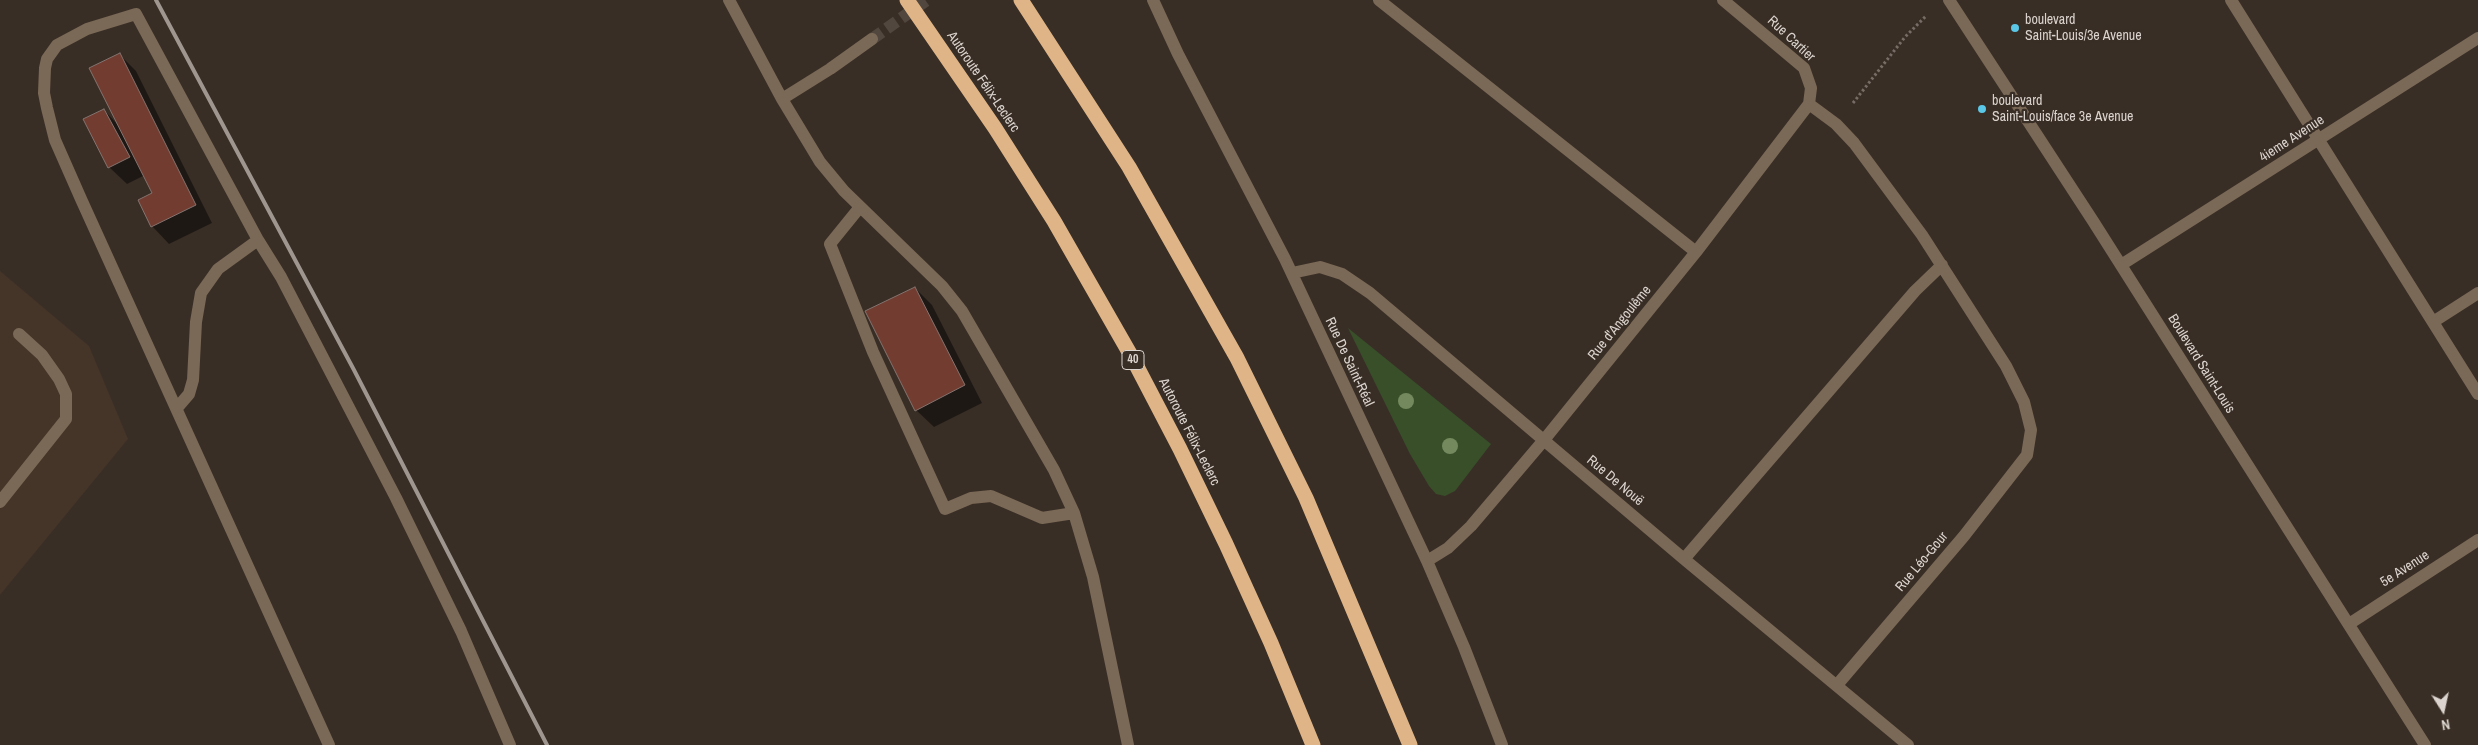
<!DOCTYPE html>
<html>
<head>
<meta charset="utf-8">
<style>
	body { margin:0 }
	#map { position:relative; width:2478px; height:745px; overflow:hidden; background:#392e26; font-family:"Archivo Narrow",sans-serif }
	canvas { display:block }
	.north { position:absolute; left:2418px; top:685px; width:50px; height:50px; -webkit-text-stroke:4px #392e26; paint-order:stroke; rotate:170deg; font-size:14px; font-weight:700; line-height:20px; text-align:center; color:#dbd4ce }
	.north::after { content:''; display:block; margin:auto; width:18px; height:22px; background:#dbd4ce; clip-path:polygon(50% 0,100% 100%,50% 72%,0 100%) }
</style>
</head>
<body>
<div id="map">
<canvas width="2478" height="745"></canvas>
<div class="north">N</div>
</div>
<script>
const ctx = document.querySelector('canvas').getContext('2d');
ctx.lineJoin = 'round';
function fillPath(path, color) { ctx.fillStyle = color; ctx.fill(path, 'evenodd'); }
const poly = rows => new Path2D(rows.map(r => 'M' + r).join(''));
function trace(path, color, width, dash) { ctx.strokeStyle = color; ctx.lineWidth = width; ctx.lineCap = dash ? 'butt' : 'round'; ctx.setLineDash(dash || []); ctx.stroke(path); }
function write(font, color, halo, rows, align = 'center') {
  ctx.font = font + ' "Archivo Narrow",sans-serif'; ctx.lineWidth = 4.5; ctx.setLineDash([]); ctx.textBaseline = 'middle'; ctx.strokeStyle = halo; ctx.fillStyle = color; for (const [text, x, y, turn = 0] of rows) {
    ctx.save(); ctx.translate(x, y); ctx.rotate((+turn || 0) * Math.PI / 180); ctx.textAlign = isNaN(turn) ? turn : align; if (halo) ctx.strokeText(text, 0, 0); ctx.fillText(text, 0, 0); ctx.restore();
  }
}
const built = poly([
	[0,271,89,346,128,439,0,595]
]);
const green = poly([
	[1348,328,1491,444,1455,491,1445,496,1436,494,1429,486,1410,454]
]);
const shadow = poly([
	[119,54,136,71,212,223,169,244,152,226,154,193,145,175,127,184,109,167,104,110,119,126],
	[915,288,932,305,982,403,934,427,916,410]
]);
const building = poly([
	[120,53,196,205,151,227,138,200,152,193,89,68,120,53],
	[104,109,130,157,108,168,83,119,104,109],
	[915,287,965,385,915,411,865,311,915,287]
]);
const minorTunnel = poly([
	[872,39,927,0]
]);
const path = poly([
	[1853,103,1905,37,1926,16]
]);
const minor = poly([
	[729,0,782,99,820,162,844,191,942,286,962,311,1054,470,1074,513,1093,577,1128,745],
	[1153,0,1178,54,1285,259,1427,561,1464,647,1502,745],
	[1379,0,1696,252],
	[1949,0,2093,221,2425,745],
	[2231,0,2478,394],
	[782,99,830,69,872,39],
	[1809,104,1836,124,1854,143,1922,235,2006,366,2024,402,2031,430,2027,455,1964,536,1837,685],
	[860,207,830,244,873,352,945,509,971,498,991,496,1042,518,1074,513],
	[258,240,281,277,396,498,461,631,510,745],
	[2121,265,2478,38],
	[1292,273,1320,267,1342,274,1370,293,1684,559,1908,745],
	[2433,322,2478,293],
	[177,408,189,394,193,380,196,322,201,293,218,269,258,240,136,14,87,29,57,45,47,59,45,68,44,93,47,108,55,140,81,199,329,745],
	[0,502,66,419,66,394,59,379,42,355,19,334],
	[1684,559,1915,291,1942,265],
	[1427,561,1448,548,1471,526,1544,440,1696,252,1809,104,1811,88,1804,68,1723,0],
	[2349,624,2478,540]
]);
const highway = poly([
	[907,0,995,128,1054,221,1133,359,1180,449,1226,544,1271,643,1313,745],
	[1021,0,1129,167,1237,358,1306,498,1410,745]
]);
const rail = poly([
	[156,0,354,370,547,745]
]);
const trees = [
	[1406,401],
	[1450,446]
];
const markers = [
	[2015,28,5,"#5bc7e7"],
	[1982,109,5,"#5bc7e7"]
];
const shields = [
	[1133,360,22]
];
const shieldNames = [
	["40",1133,360]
];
const poiNames = [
	["boulevard",2025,20],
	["Saint-Louis/3e Avenue",2025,36],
	["boulevard",1992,101],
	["Saint-Louis/face 3e Avenue",1992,117]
];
const streetNames = [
	["Rue Cartier",1791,39,43],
	["Autoroute Félix-Leclerc",983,82,56],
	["4ieme Avenue",2292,139,-33],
	["Rue d'Angoulême",1620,323,-51],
	["Rue De Saint-Réal",1349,362,65],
	["Boulevard Saint-Louis",2201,364,58],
	["Autoroute Félix-Leclerc",1189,432,63],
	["Rue De Nouë",1615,481,40],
	["Rue Léo-Gour",1922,562,-50],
	["5e Avenue",2405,569,-33]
];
fillPath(built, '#453528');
fillPath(green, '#384f2a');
fillPath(shadow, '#0007');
fillPath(building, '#723d30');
trace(building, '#84736f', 1);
trace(minorTunnel, '#51473f', 12, [12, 6]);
trace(path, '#776d66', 3, [2.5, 2.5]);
trace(minor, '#7a6956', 12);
trace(highway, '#dfb486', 15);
trace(rail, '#9e968f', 4);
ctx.fillStyle = '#74895d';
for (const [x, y] of trees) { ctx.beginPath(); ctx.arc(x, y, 8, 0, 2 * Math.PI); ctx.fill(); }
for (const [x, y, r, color] of markers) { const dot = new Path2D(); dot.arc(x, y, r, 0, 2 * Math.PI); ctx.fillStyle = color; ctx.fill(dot); trace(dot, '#392e26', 2); }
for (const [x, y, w] of shields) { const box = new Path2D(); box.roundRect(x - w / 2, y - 9.5, w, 19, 4); ctx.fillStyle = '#392e26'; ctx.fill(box); trace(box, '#dbd4ce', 1); }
write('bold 12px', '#dbd4ce', null, shieldNames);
write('14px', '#dbd4ce', '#392e26', poiNames, 'left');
write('14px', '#dbd4ce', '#392e26', streetNames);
</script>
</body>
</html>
